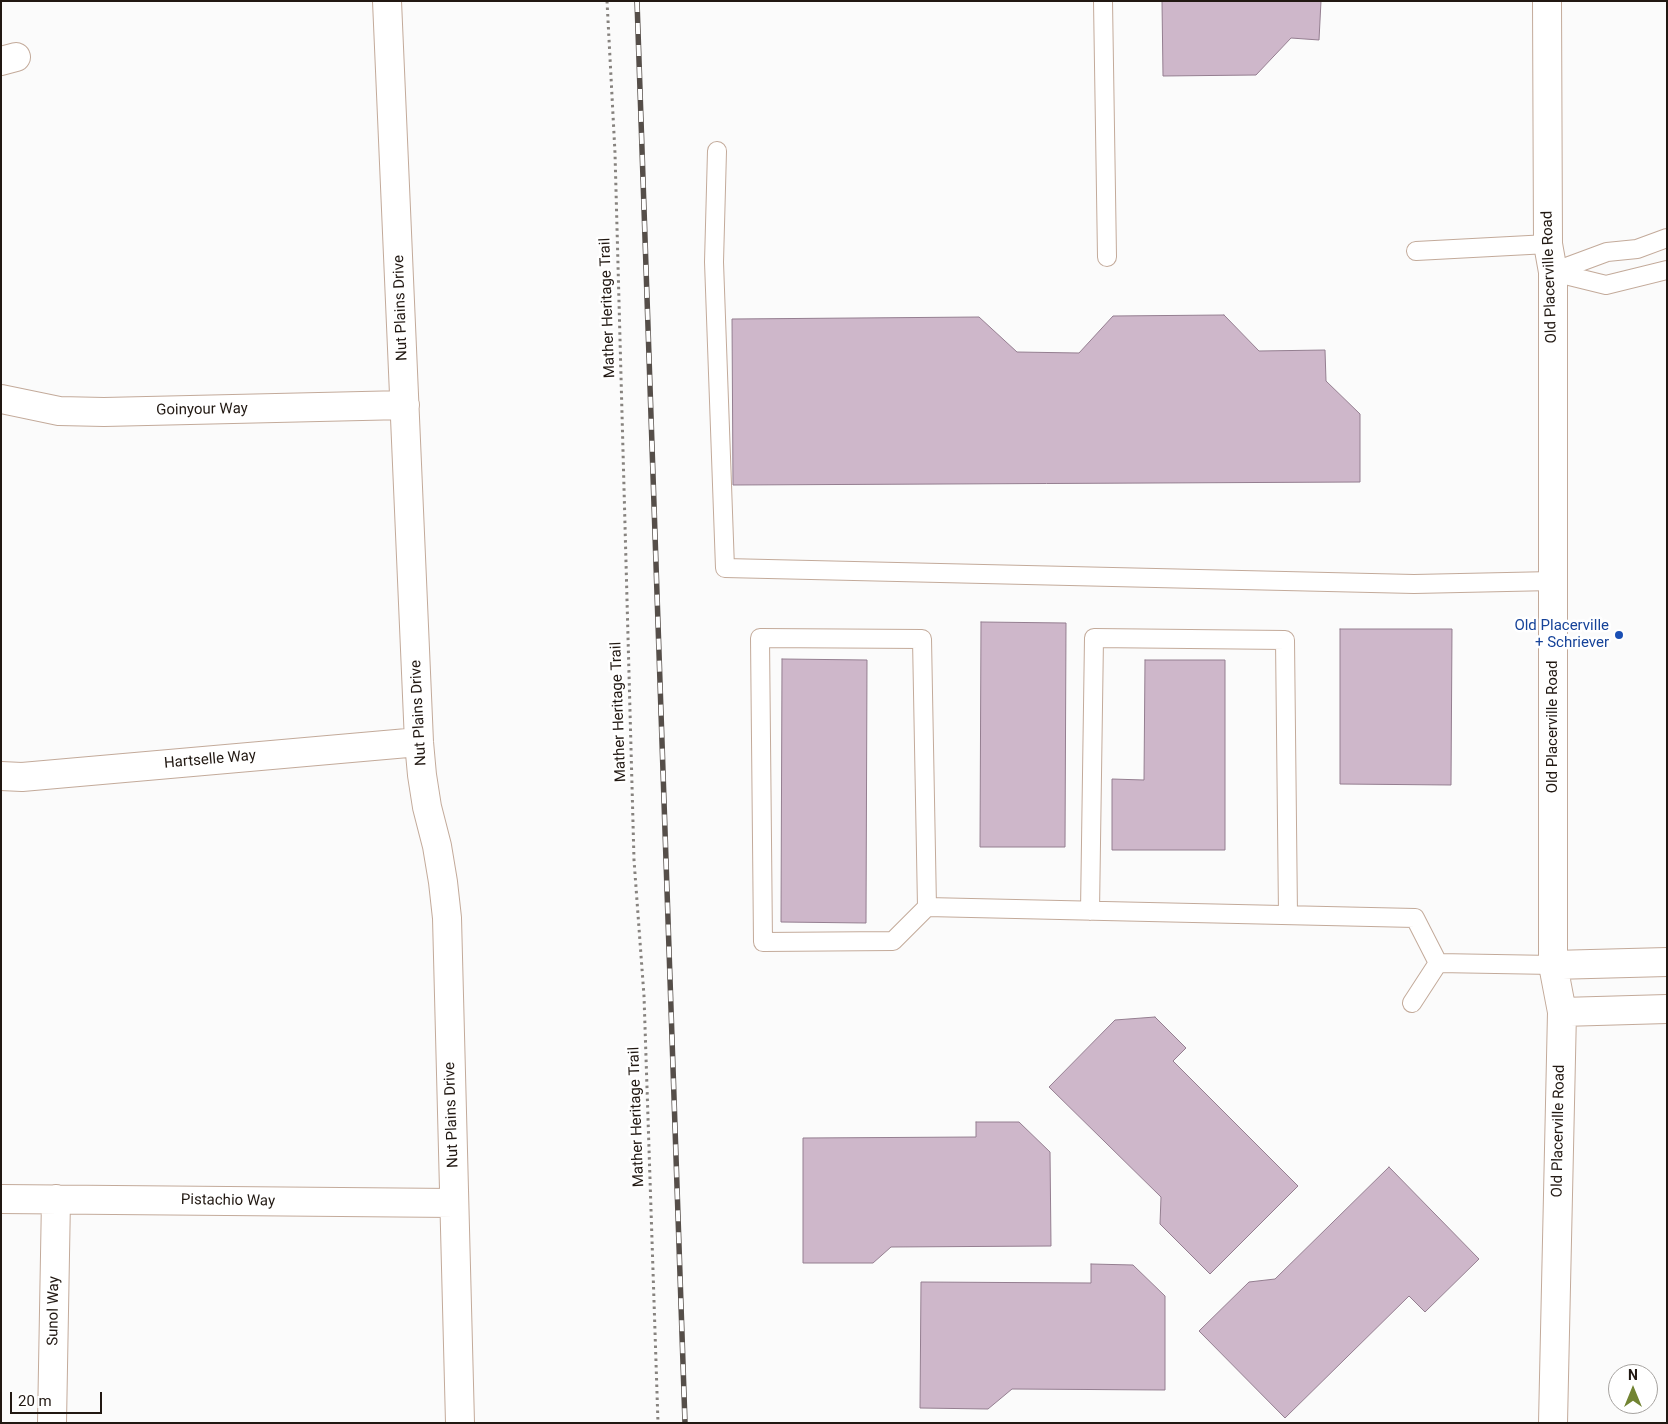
<!DOCTYPE html>
<html>
<head>
<meta charset="utf-8">
<style>
	body { margin:0 }
	#map { position:relative; width:1668px; height:1424px; overflow:hidden; background:#fbfbfb; font-family:Roboto,sans-serif }
	canvas { display:block }
	.frame { position:absolute; inset:0; border:2px solid #211812; pointer-events:none }
	.north { position:absolute; left:1608px; top:1364px; width:50px; height:50px; box-sizing:border-box; background:#fff; border:1px solid #a6a3a0; border-radius:50%; rotate:0deg; font-size:14px; font-weight:700; line-height:20px; text-align:center; color:#211812 }
	.north::after { content:''; display:block; margin:auto; width:18px; height:22px; background:#728433; clip-path:polygon(50% 0,100% 100%,50% 72%,0 100%) }
	.scale { position:absolute; left:10px; top:1392px; width:92px; height:22px; box-sizing:border-box; border:2px solid #211812; border-top:0; padding-left:6px; font-size:15px; line-height:18px; white-space:nowrap; color:#211812; -webkit-text-stroke:4px #fff; paint-order:stroke }
</style>
</head>
<body>
<div id="map">
<canvas width="1668" height="1424"></canvas>
<div class="frame"></div>
<div class="north">N</div>
<div class="scale">20 m</div>
</div>
<script>
const ctx = document.querySelector('canvas').getContext('2d');
ctx.lineJoin = 'round';
function fillPath(path, color) { ctx.fillStyle = color; ctx.fill(path, 'evenodd'); }
const poly = rows => new Path2D(rows.map(r => 'M' + r).join(''));
function trace(path, color, width, dash) { ctx.strokeStyle = color; ctx.lineWidth = width; ctx.lineCap = dash ? 'butt' : 'round'; ctx.setLineDash(dash || []); ctx.stroke(path); }
function write(font, color, halo, rows, align = 'center') {
  ctx.font = font + ' Roboto,sans-serif'; ctx.lineWidth = 5; ctx.setLineDash([]); ctx.textBaseline = 'middle'; ctx.strokeStyle = halo; ctx.fillStyle = color; for (const [text, x, y, turn = 0] of rows) {
    ctx.save(); ctx.translate(x, y); ctx.rotate((+turn || 0) * Math.PI / 180); ctx.textAlign = isNaN(turn) ? turn : align; if (halo) ctx.strokeText(text, 0, 0); ctx.fillText(text, 0, 0); ctx.restore();
  }
}
const building = poly([
	[1162,1,1321,1,1319,40,1291,38,1256,75,1163,76,1162,1],
	[1224,315,1259,351,1325,350,1326,381,1360,414,1360,482,733,485,732,319,979,317,1017,352,1079,353,1113,316,1224,315],
	[981,622,1066,623,1065,847,980,847,981,622],
	[1340,629,1452,629,1451,785,1340,784,1340,629],
	[782,659,867,660,866,923,781,922,782,659],
	[1145,660,1225,660,1225,850,1112,850,1112,779,1144,780,1145,660],
	[1155,1017,1186,1048,1173,1061,1298,1186,1210,1274,1160,1224,1161,1197,1049,1087,1115,1020,1155,1017],
	[976,1122,1019,1122,1050,1152,1051,1246,891,1247,873,1263,803,1263,803,1138,976,1137,976,1122],
	[1389,1167,1479,1259,1425,1312,1409,1296,1285,1418,1199,1331,1249,1282,1275,1279,1389,1167],
	[1091,1264,1133,1265,1165,1296,1165,1390,1012,1389,988,1409,920,1408,921,1282,1091,1283,1091,1264]
]);
const path = poly([
	[607,1,615,153,634,860,644,996,658,1423]
]);
const service = poly([
	[1103,1,1107,257],
	[717,151,714,262,725,568,1414,584,1553,581],
	[1416,251,1548,244],
	[1553,272,1607,252,1637,249,1667,238],
	[1553,272,1606,285,1667,270],
	[927,907,922,639,760,638,763,942,893,941,927,907,1415,918,1438,963],
	[1090,911,1094,638,1285,640,1288,915],
	[1438,963,1553,965],
	[1412,1003,1438,963]
]);
const minor = poly([
	[387,1,419,742,422,775,427,807,437,846,443,882,447,918,460,1423],
	[1,61,16,57],
	[1,399,59,411,104,412,405,405],
	[1,776,22,777,419,742],
	[1,1199,454,1203],
	[52,1423,56,1199]
]);
const tertiary = poly([
	[1547,1,1548,244,1553,272,1553,965,1562,1012,1553,1423],
	[1553,965,1667,962],
	[1562,1012,1667,1009]
]);
const rail = poly([
	[637,1,685,1423]
]);
const markers = [
	[1619,635,5,"#1a4fb4"]
];
const streetNames = [
	["Old Placerville Road",1550,277,-92],
	["Nut Plains Drive",401,308,-92],
	["Mather Heritage Trail",608,308,-92],
	["Goinyour Way",202,410,-1],
	["Mather Heritage Trail",619,712,-92],
	["Nut Plains Drive",419,713,-93],
	["Old Placerville Road",1553,727,-90],
	["Hartselle Way",210,760,-5],
	["Nut Plains Drive",452,1115,-92],
	["Mather Heritage Trail",637,1117,-92],
	["Old Placerville Road",1559,1131,-89],
	["Pistachio Way",228,1201,1],
	["Sunol Way",54,1311,-89]
];
const transitNames = [
	["Old Placerville",1609,626],
	["+ Schriever",1609,643]
];
fillPath(building, '#ceb7ca');
trace(building, '#947e90', 1);
trace(service, '#c3aa9a', 20);
trace(minor, '#c3aa9a', 30);
trace(tertiary, '#c3aa9a', 30);
trace(path, '#86827e', 3, [2.5, 4]);
trace(service, '#fff', 18);
trace(minor, '#fff', 28);
trace(tertiary, '#fff', 28);
trace(rail, '#554e49', 5.5);
trace(rail, '#fff', 4, [11]);
for (const [x, y, r, color] of markers) { const dot = new Path2D(); dot.arc(x, y, r, 0, 2 * Math.PI); ctx.fillStyle = color; ctx.fill(dot); trace(dot, '#fff', 2); }
write('15px', '#211812', '#fff', streetNames);
write('15px', '#164399', '#fff', transitNames, 'right');
</script>
</body>
</html>
